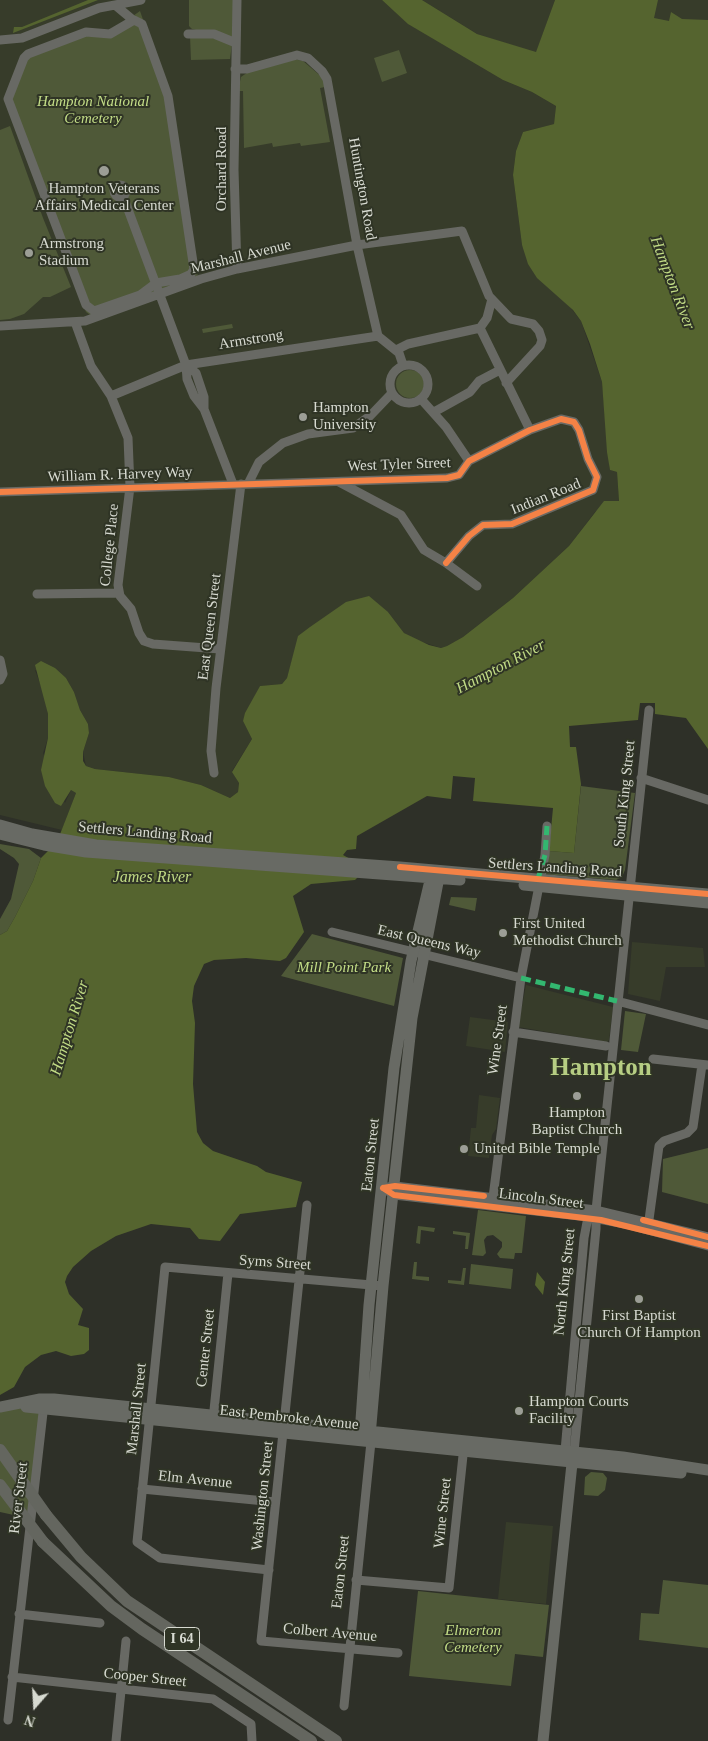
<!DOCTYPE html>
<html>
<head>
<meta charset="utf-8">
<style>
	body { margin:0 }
	#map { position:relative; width:708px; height:1741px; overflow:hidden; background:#2e3028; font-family:Georgia,serif }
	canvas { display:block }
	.north { position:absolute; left:10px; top:1681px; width:50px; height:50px; -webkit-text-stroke:4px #2f3425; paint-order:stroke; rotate:199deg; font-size:14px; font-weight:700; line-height:20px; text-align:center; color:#d7dad1 }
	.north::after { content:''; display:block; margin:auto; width:18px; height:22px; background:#d7dad1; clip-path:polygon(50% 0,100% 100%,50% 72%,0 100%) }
</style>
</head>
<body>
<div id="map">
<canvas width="708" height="1741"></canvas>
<div class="north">N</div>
</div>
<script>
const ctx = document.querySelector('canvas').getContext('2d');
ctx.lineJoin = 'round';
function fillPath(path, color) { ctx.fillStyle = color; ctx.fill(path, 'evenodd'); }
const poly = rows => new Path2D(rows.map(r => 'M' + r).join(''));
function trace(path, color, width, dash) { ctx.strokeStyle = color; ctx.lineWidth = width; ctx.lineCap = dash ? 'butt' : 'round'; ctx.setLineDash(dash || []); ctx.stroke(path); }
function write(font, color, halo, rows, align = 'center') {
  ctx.font = font + ' Georgia,serif'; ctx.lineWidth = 4; ctx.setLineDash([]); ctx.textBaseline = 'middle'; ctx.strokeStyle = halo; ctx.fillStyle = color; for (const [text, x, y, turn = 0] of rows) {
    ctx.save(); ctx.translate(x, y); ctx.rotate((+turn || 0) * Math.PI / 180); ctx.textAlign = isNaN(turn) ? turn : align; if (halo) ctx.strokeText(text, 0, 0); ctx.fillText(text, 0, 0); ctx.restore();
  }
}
const built = poly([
	[0,0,382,0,409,24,503,80,532,92,556,106,554,124,523,132,516,151,513,175,522,245,581,321,602,382,610,470,617,472,619,501,595,512,569,546,513,598,463,637,447,646,441,648,416,640,404,633,388,612,327,616,299,636,287,678,282,684,260,686,243,721,252,739,232,771,239,783,238,792,230,798,201,785,169,777,95,769,86,766,83,752,89,733,88,724,80,710,74,692,66,678,35,670,43,691,48,714,48,738,43,753,65,803,71,790,76,793,62,830,0,815],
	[422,0,555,0,536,53,477,34],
	[651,0,708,0,708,29,646,21],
	[632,942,703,948,705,967,666,967,660,1001,628,994],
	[526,985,613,1007,609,1040,607,1042,518,1027],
	[470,1017,508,1022,505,1052,466,1046],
	[479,1095,500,1098,496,1129,492,1135,489,1158,468,1156,471,1128,476,1128],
	[506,1522,553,1526,546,1604,498,1599]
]);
const green = poly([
	[189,0,234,0,232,39,192,29,189,26],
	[140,11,170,96,198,278,93,317,86,312,5,99,23,53,87,30,109,33],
	[203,35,232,44,230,59,191,60,190,36],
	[399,50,407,73,382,82,374,58],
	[294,59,303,61,323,78,325,87,320,88,330,142,301,146,300,143,273,147,272,143,244,148,243,91,238,91,241,77,248,72],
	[10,126,43,218,71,287,50,297,43,297,24,314,10,319,0,320,0,130],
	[232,324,233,328,203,333,202,329],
	'396 384a14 14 0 1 1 28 0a14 14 0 1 1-28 0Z',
	[581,786,635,793,625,870,622,877,616,880,544,874,549,851,574,853],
	[0,844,29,849,41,858,33,881,15,917,7,931,0,935,0,919,11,899,19,864,14,858,0,849],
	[451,897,477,898,475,911,449,905],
	[312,934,403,958,394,1006,281,976],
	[625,1011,646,1014,638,1052,621,1050],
	[708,1148,708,1204,662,1192,663,1159],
	[478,1210,526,1216,522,1253,515,1253,514,1259,500,1258,497,1254,502,1247,502,1242,493,1235,487,1236,484,1240,486,1253,483,1256,472,1255],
	[418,1226,435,1228,434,1232,421,1230,420,1244,416,1243],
	[453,1231,470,1233,468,1249,465,1249,466,1236,453,1234],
	[414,1262,417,1262,416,1276,429,1277,429,1281,412,1279],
	[471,1264,513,1269,511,1289,469,1284],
	[463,1268,466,1268,464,1285,448,1283,448,1280,461,1281],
	[44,1407,32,1519,0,1512,0,1409],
	[591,1472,603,1473,607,1478,605,1490,598,1496,584,1495,585,1477],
	[663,1580,708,1585,708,1648,639,1640,641,1613,659,1614],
	[418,1591,549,1605,543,1657,515,1654,511,1686,409,1676]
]);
const water = poly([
	[88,0,98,0,13,33,14,27,22,27],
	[382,0,422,0,477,34,536,52,555,0,658,0,654,18,669,21,671,12,682,19,708,20,708,749,686,718,655,714,655,703,640,703,638,720,569,726,570,747,576,747,581,784,574,853,549,851,553,808,473,801,475,778,453,776,451,799,427,796,357,836,356,849,347,850,343,855,352,860,359,876,355,880,311,884,293,896,304,932,286,958,280,961,246,958,214,960,204,964,194,986,192,1001,195,1023,193,1084,197,1132,203,1143,213,1151,257,1166,266,1172,302,1182,296,1207,240,1214,220,1241,199,1239,190,1228,151,1224,116,1236,91,1251,73,1267,67,1276,65,1282,69,1294,83,1309,78,1325,89,1328,89,1350,84,1354,71,1356,56,1351,41,1355,25,1367,14,1387,0,1395,0,935,7,931,15,917,33,881,41,858,57,842,76,793,71,790,61,806,55,803,45,786,41,770,48,738,48,714,35,665,41,661,55,668,66,678,74,692,80,710,88,724,89,733,83,752,83,761,86,766,95,769,169,777,201,785,230,798,238,792,239,783,232,772,252,739,243,721,245,713,260,686,282,684,287,678,298,636,310,627,346,602,369,596,388,612,404,633,429,645,441,648,447,646,463,637,513,598,569,546,604,501,619,501,617,472,610,470,607,452,602,382,590,344,581,321,573,310,537,278,528,264,522,245,513,175,516,151,523,132,554,124,556,106,532,92,503,80,408,24],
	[537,1272,545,1282,543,1295,535,1285]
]);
const minor = poly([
	[237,0,234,170,237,269],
	[115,5,133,20],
	[134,20,142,24,168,96,194,269,191,274,180,279,156,283,140,295,94,311,86,305,8,99,24,58,28,54,86,32,110,34,134,20],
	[188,34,214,34,236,43],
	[0,40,22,38,99,8,141,0],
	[235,69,247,69,297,55,308,58,322,71,327,79,357,245,378,336],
	'114 191a6 6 0 1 1 12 0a6 6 0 1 1-12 0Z',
	[123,196,186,365,187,379,194,396,204,409,233,484],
	[75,322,91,366,111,396,128,438,130,487,118,585,120,596,131,609,139,633,144,641,153,644,220,649],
	[0,326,85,321,201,279,237,269,357,245,462,231,489,296,511,319,533,324,539,331,542,340,540,346,506,383],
	[480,328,530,430],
	[396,350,408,344,480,328,487,318,492,299],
	'390 384a19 19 0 1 1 38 0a19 19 0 1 1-38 0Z',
	[186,365,196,373,204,397,204,409],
	[111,396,186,365,378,336,399,353,403,365],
	[421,399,446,427,469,461],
	[434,412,470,392,479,381,500,370],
	[339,482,401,515,424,550,446,563,477,586],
	[248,484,259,462,283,443,308,434,353,428,370,416,392,393],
	[0,492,447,478,459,475,469,461,475,458,530,430,561,419,574,422,579,430,588,459,597,477,593,490,512,524,483,525,469,536,446,563],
	[37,594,119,593],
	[0,660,3,674,0,680],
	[214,773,211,751,216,688,241,484],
	[641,778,708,800],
	[332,932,521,978],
	[617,1001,708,1025],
	[513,1032,606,1046],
	[653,1059,708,1065],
	[388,1187,395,1186,596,1210,708,1237],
	[389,1192,394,1195,588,1217,625,1224,708,1246],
	[307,1205,261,1641,398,1653],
	[492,1205,521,978,545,855,547,826],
	[648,1227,659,1146,664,1141,687,1133,693,1127,702,1065],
	[213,1420,228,1273],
	[565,1451,584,1238,588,1217,592,1214],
	[574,1452,596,1229,596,1210,649,710],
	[142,1489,275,1502],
	[269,1570,160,1558,137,1542,165,1267,383,1286],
	[356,1580,449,1588,464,1446],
	[19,1614,100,1623],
	[12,1677,213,1699,251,1724,252,1741],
	[344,1706,371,1442],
	[8,1720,44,1404],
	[116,1741,126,1641]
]);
const major = poly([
	[0,825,32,834,96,845,400,867,708,894],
	[0,834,44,845,86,852,460,880],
	[524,885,708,903],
	[0,1407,40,1399,54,1399,623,1457,708,1470],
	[26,1407,681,1473],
	[364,1434,360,1429,361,1420,369,1305,394,1068,411,961,432,872],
	[370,1436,383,1286,412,1018,440,872],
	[543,1741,573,1454]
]);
const highway = poly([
	[46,1515,81,1557,127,1601,336,1741],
	[43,1542,111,1606,142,1629,311,1741]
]);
const highwayBridge = poly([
	[0,1450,46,1515],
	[0,1485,43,1542]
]);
const quiet = poly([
	[538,879,545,855,547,826],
	[521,978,617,1001]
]);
const cycleway = poly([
	[0,492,447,478,459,475,469,461,475,458,530,430,561,419,574,422,579,430,588,459,597,477,593,490,512,524,483,525,469,536,446,563],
	[400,867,708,894],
	[383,1188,394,1195,601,1220,708,1246],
	[383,1188,395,1186,484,1196],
	[643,1220,708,1237]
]);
const markers = [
	[104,171,6,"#9c9e96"],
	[29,253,5,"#9c9e96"],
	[303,417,5,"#9c9e96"],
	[503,933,5,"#9c9e96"],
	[577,1096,5,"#9c9e96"],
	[464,1149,5,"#9c9e96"],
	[639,1299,5,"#9c9e96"],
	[519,1411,5,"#9c9e96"]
];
const shields = [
	[182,1639,35]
];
const shieldNames = [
	["I 64",182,1639]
];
const parkNames = [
	["Hampton National",93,102],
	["Cemetery",93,119],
	["Mill Point Park",344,968],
	["Elmerton",473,1631],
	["Cemetery",473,1648]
];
const streetNames = [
	["Orchard Road",222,169,-90],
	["Huntington Road",362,189,80],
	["Marshall Avenue",241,257,-14],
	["Armstrong",251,340,-9],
	["West Tyler Street",399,465,-2],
	["William R. Harvey Way",120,475,-2],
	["Indian Road",546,497,-22],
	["College Place",110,545,-84],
	["East Queen Street",210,627,-83],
	["South King Street",625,794,-84],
	["Settlers Landing Road",145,833,5],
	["Settlers Landing Road",555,868,4],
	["East Queens Way",429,942,13],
	["Wine Street",498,1040,-82],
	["Eaton Street",371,1155,-84],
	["Lincoln Street",541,1199,7],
	["Syms Street",275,1263,4],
	["North King Street",565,1282,-84],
	["Center Street",206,1348,-84],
	["Marshall Street",137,1409,-84],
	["East Pembroke Avenue",289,1418,6],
	["Elm Avenue",195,1480,6],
	["Washington Street",263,1496,-84],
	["River Street",19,1498,-83],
	["Wine Street",443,1513,-84],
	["Eaton Street",341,1572,-84],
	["Colbert Avenue",330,1633,5],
	["Cooper Street",145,1678,6]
];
const poiNames = [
	["Hampton Veterans",104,189,"center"],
	["Affairs Medical Center",104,206,"center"],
	["Armstrong",39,244],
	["Stadium",39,261],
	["Hampton",313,408],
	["University",313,425],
	["First United",513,924],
	["Methodist Church",513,941],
	["Hampton",577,1113,"center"],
	["Baptist Church",577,1130,"center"],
	["United Bible Temple",474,1149],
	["First Baptist",639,1316,"center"],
	["Church Of Hampton",639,1333,"center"],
	["Hampton Courts",529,1402],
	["Facility",529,1419]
];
const waterNames = [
	["Hampton River",672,283,69],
	["Hampton River",501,667,-28],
	["James River",152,878],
	["Hampton River",70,1028,-73]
];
const townNames = [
	["Hampton",601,1069]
];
fillPath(built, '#373c2a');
fillPath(green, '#4f5938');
fillPath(water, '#55642f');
trace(minor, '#686964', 9);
trace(major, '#686a64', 11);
trace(highway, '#64665f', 12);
trace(highwayBridge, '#64665f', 12);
trace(quiet, '#33b770', 5, [10, 5]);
trace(cycleway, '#f48246', 6);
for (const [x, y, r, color] of markers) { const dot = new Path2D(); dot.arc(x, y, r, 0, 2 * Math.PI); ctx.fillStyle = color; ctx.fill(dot); trace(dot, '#2f3425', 2); }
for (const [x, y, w] of shields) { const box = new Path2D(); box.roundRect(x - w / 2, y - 11.5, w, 23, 4); ctx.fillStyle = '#2f3425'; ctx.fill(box); trace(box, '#d7dad1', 1); }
write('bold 14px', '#d7dad1', null, shieldNames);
write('italic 15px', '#c3dd87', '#2f3425', parkNames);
write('15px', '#d7dad1', '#2f3425', streetNames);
write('15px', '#d7dad1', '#2f3425', poiNames, 'left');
write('italic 16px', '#c1db85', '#2f3425', waterNames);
write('bold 25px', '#b6cd83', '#2f3425', townNames);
</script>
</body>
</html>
